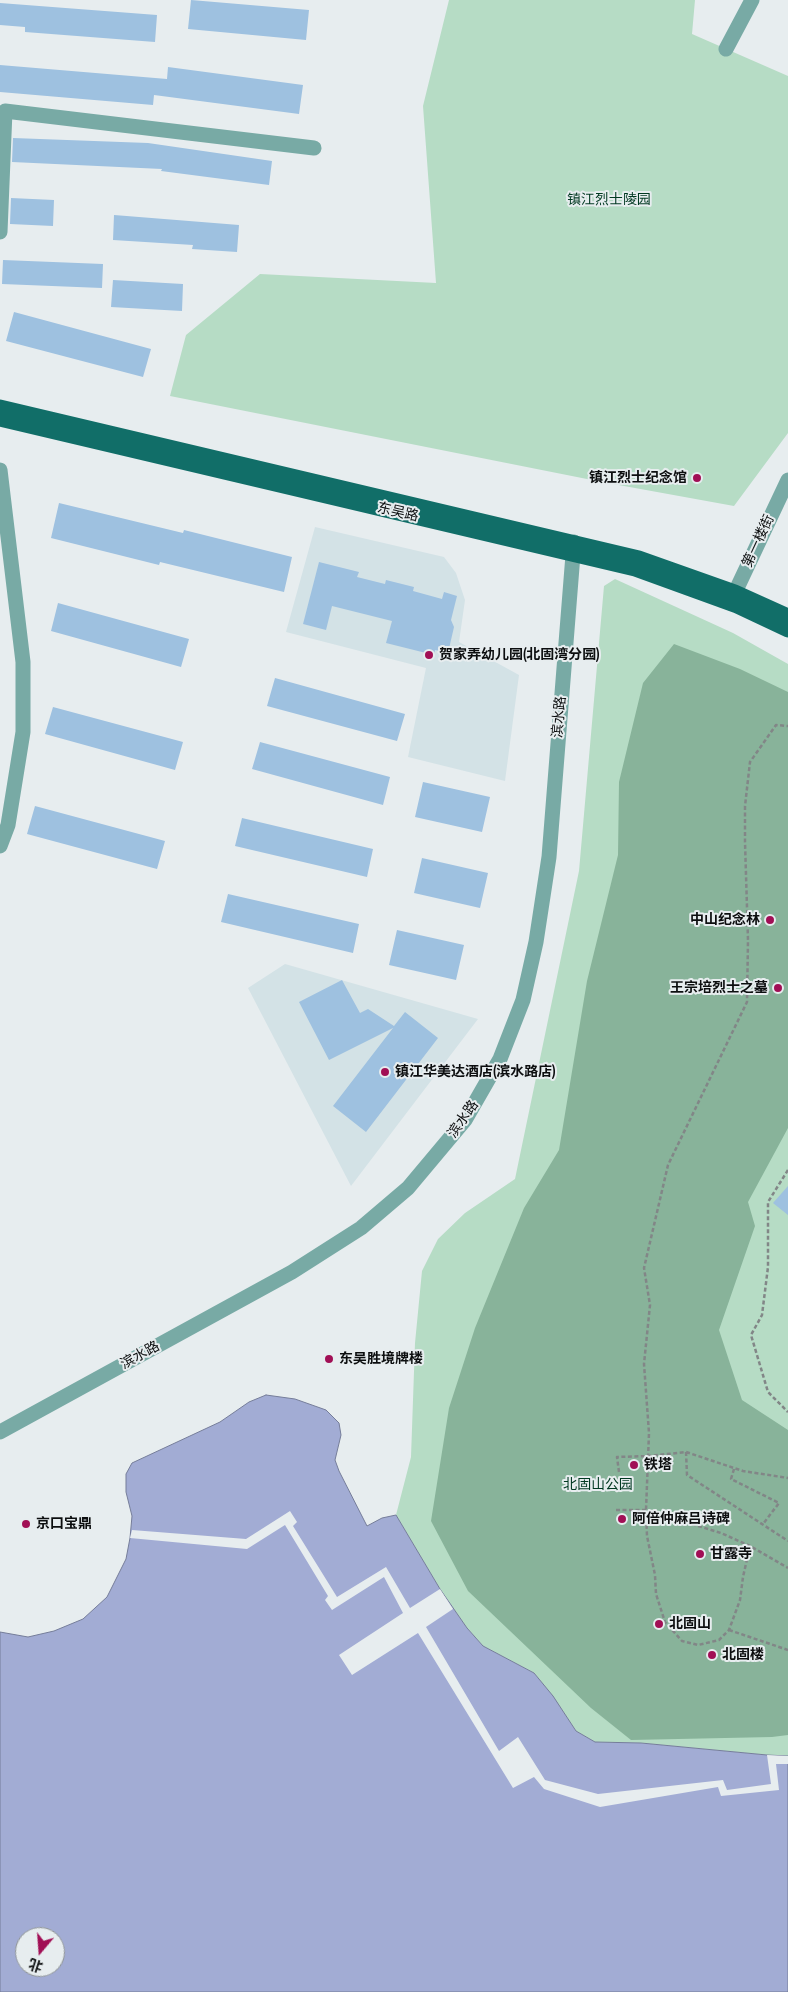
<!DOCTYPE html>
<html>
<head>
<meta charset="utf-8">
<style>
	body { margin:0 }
	#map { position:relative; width:788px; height:1992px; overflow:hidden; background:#e7edef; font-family:"Asap Condensed","Noto Sans SC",sans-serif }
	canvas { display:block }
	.north { position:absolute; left:15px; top:1927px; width:50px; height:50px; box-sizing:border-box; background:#e7edef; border:1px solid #8f9495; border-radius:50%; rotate:198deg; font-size:14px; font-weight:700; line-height:20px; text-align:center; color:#0c0e0f }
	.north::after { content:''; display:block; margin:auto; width:18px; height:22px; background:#a10f55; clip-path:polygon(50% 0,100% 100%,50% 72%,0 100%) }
</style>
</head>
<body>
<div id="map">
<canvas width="788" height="1992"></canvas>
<div class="north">北</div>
</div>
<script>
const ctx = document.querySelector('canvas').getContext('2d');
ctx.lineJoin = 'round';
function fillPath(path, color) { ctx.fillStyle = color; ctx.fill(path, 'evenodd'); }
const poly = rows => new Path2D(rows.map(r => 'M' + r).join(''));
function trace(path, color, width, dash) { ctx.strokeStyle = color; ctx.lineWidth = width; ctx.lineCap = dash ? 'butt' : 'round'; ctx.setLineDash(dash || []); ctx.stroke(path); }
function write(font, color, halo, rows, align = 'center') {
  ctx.font = font + ' "Asap Condensed","Noto Sans SC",sans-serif'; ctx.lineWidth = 4; ctx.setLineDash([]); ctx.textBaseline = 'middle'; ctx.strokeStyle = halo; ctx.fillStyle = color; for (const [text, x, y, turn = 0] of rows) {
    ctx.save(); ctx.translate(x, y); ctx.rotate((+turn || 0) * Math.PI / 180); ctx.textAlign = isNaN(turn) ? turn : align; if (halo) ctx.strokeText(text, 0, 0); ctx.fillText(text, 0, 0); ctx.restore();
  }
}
const built = poly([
	[315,527,444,557,456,573,465,600,459,642,519,675,505,781,408,757,426,668,286,632],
	[285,964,478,1019,351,1186,248,988]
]);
const green = poly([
	[449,0,695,0,692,34,788,76,788,433,734,506,602,482,170,396,186,335,260,274,436,283,423,106],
	[615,579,733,633,788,664,788,1756,767,1755,641,1743,595,1742,576,1731,553,1697,534,1673,483,1646,467,1628,440,1589,396,1515,411,1457,415,1343,422,1271,438,1239,465,1213,515,1179,579,871,604,586]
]);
const forest = poly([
	[674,644,740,669,788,692,788,1128,748,1202,755,1226,719,1330,742,1400,788,1430,788,1735,772,1737,631,1740,591,1708,468,1591,431,1521,449,1408,475,1328,524,1208,559,1150,587,981,618,855,619,782,643,683]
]);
const water = poly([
	[266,1395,295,1399,326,1410,339,1423,341,1435,335,1460,339,1471,367,1526,382,1518,396,1515,440,1589,467,1628,483,1646,534,1673,553,1696,576,1731,595,1742,641,1743,767,1755,788,1756,788,1992,0,1992,0,1632,28,1637,54,1631,83,1619,107,1597,126,1559,130,1538,132,1516,126,1492,126,1474,132,1463,220,1422,249,1402,266,1395],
	[25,1937,55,1937,55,1967,25,1967,25,1937]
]);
const pier = poly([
	[290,1511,297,1522,293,1526,337,1597,386,1567,410,1608,440,1589,453,1609,426,1627,499,1751,518,1737,545,1780,598,1794,723,1780,727,1790,771,1784,767,1755,788,1756,788,1764,776,1764,779,1790,721,1796,718,1787,600,1807,544,1789,534,1777,513,1788,418,1633,352,1675,339,1655,403,1613,384,1577,332,1610,325,1600,328,1596,285,1525,247,1549,130,1538,132,1530,246,1539]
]);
const building = poly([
	[191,0,309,10,306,40,188,29],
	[0,3,157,15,155,42,25,32,25,27,0,25],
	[0,65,167,79,168,67,303,85,299,114,154,95,153,105,0,92],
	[13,138,148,143,272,161,269,185,161,171,162,169,12,162],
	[11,198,54,200,53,226,10,224],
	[114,215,239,225,237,252,192,249,193,245,113,240],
	[3,260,103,264,102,288,2,284],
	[113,280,183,284,182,311,111,307],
	[14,312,151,349,143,377,6,341],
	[59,503,183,533,184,530,292,557,284,592,160,562,159,565,51,538],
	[319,562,359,572,357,577,385,584,386,580,414,587,413,591,442,599,444,592,457,596,451,620,454,627,448,653,435,650,434,655,386,643,392,621,332,606,326,630,303,624],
	[58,603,189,639,181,667,51,631],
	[275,678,405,714,397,741,267,706],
	[53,707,183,742,175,770,45,734],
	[260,742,390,777,383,805,252,769],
	[423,782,490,797,482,832,415,817],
	[35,806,165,841,157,869,27,834],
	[242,818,373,849,367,877,235,846],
	[422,858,488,873,480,908,414,893],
	[228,894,359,924,353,953,221,922],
	[397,930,464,945,456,980,389,965],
	[342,980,360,1013,368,1009,394,1026,405,1012,438,1038,366,1132,333,1106,393,1028,329,1060,299,1002],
	[788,1186,788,1215,773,1203]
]);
const path = poly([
	[788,1170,768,1202,768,1267,762,1315,751,1335,768,1392,788,1412],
	[686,1452,687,1475,788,1541],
	[734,1469,731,1479,779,1503,763,1524],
	[619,1472,617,1457,649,1456,686,1452,743,1471,788,1478],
	[616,1510,646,1510,721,1533,750,1546,788,1568],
	[750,1546,743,1577,740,1600,729,1630,719,1640,698,1645,682,1641,665,1622,656,1594,655,1575,647,1536,646,1510,649,1433,644,1364,650,1305,644,1268,668,1165,747,1002,748,940,745,842,745,806,750,762,776,725,788,726],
	[729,1630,788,1650]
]);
const minor = poly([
	[726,49,752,0],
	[0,232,5,111,314,148],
	[0,470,23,662,23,732,8,825,0,846],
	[730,603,788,480],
	[0,1432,292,1272,361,1228,408,1188,465,1120,500,1059,523,1000,536,942,549,857,574,542]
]);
const major = poly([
	[0,407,639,558,735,592,788,616],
	[0,419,635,569,737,606,788,630]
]);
const markers = [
	[697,478,5,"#a10f55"],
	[429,655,5,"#a10f55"],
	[770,920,5,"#a10f55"],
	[778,988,5,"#a10f55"],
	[385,1072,5,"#a10f55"],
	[329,1359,5,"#a10f55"],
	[634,1465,5,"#a10f55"],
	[622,1519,5,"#a10f55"],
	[26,1524,5,"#a10f55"],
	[700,1554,5,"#a10f55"],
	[659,1624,5,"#a10f55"],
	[712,1655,5,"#a10f55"]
];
const parkNames = [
	["镇江烈士陵园",609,200],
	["北固山公园",598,1485]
];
const poiNames = [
	["镇江烈士纪念馆",687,478,"right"],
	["贺家弄幼儿园(北固湾分园)",439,655],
	["中山纪念林",760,920,"right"],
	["王宗培烈士之墓",768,988,"right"],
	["镇江华美达酒店(滨水路店)",395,1072],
	["东吴胜境牌楼",339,1359],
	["铁塔",644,1465],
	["阿倍仲麻吕诗碑",632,1519],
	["京口宝鼎",36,1524],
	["甘露寺",710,1554],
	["北固山",669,1624],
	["北固楼",722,1655]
];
const streetNames = [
	["东吴路",398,512,13],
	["第一楼街",758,541,-65],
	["滨水路",559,717,-85],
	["滨水路",463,1119,-55],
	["滨水路",140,1355,-29]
];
fillPath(built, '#d3e2e6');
fillPath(green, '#b6dcc5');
fillPath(forest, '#88b39a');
fillPath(water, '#a2acd4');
trace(water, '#757d99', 1);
fillPath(pier, '#e7edef');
fillPath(building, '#9ec1e0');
trace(path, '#828687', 2.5, [4, 2.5]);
trace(minor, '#78aaa5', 15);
trace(major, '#116e68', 15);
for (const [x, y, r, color] of markers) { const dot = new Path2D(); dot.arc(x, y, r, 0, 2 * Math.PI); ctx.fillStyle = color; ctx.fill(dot); trace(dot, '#e7edef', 2); }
write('14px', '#003921', '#e7edef', parkNames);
write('bold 14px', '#0c0e0f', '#e7edef', poiNames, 'left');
write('14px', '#0c0e0f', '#e7edef', streetNames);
</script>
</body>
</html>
